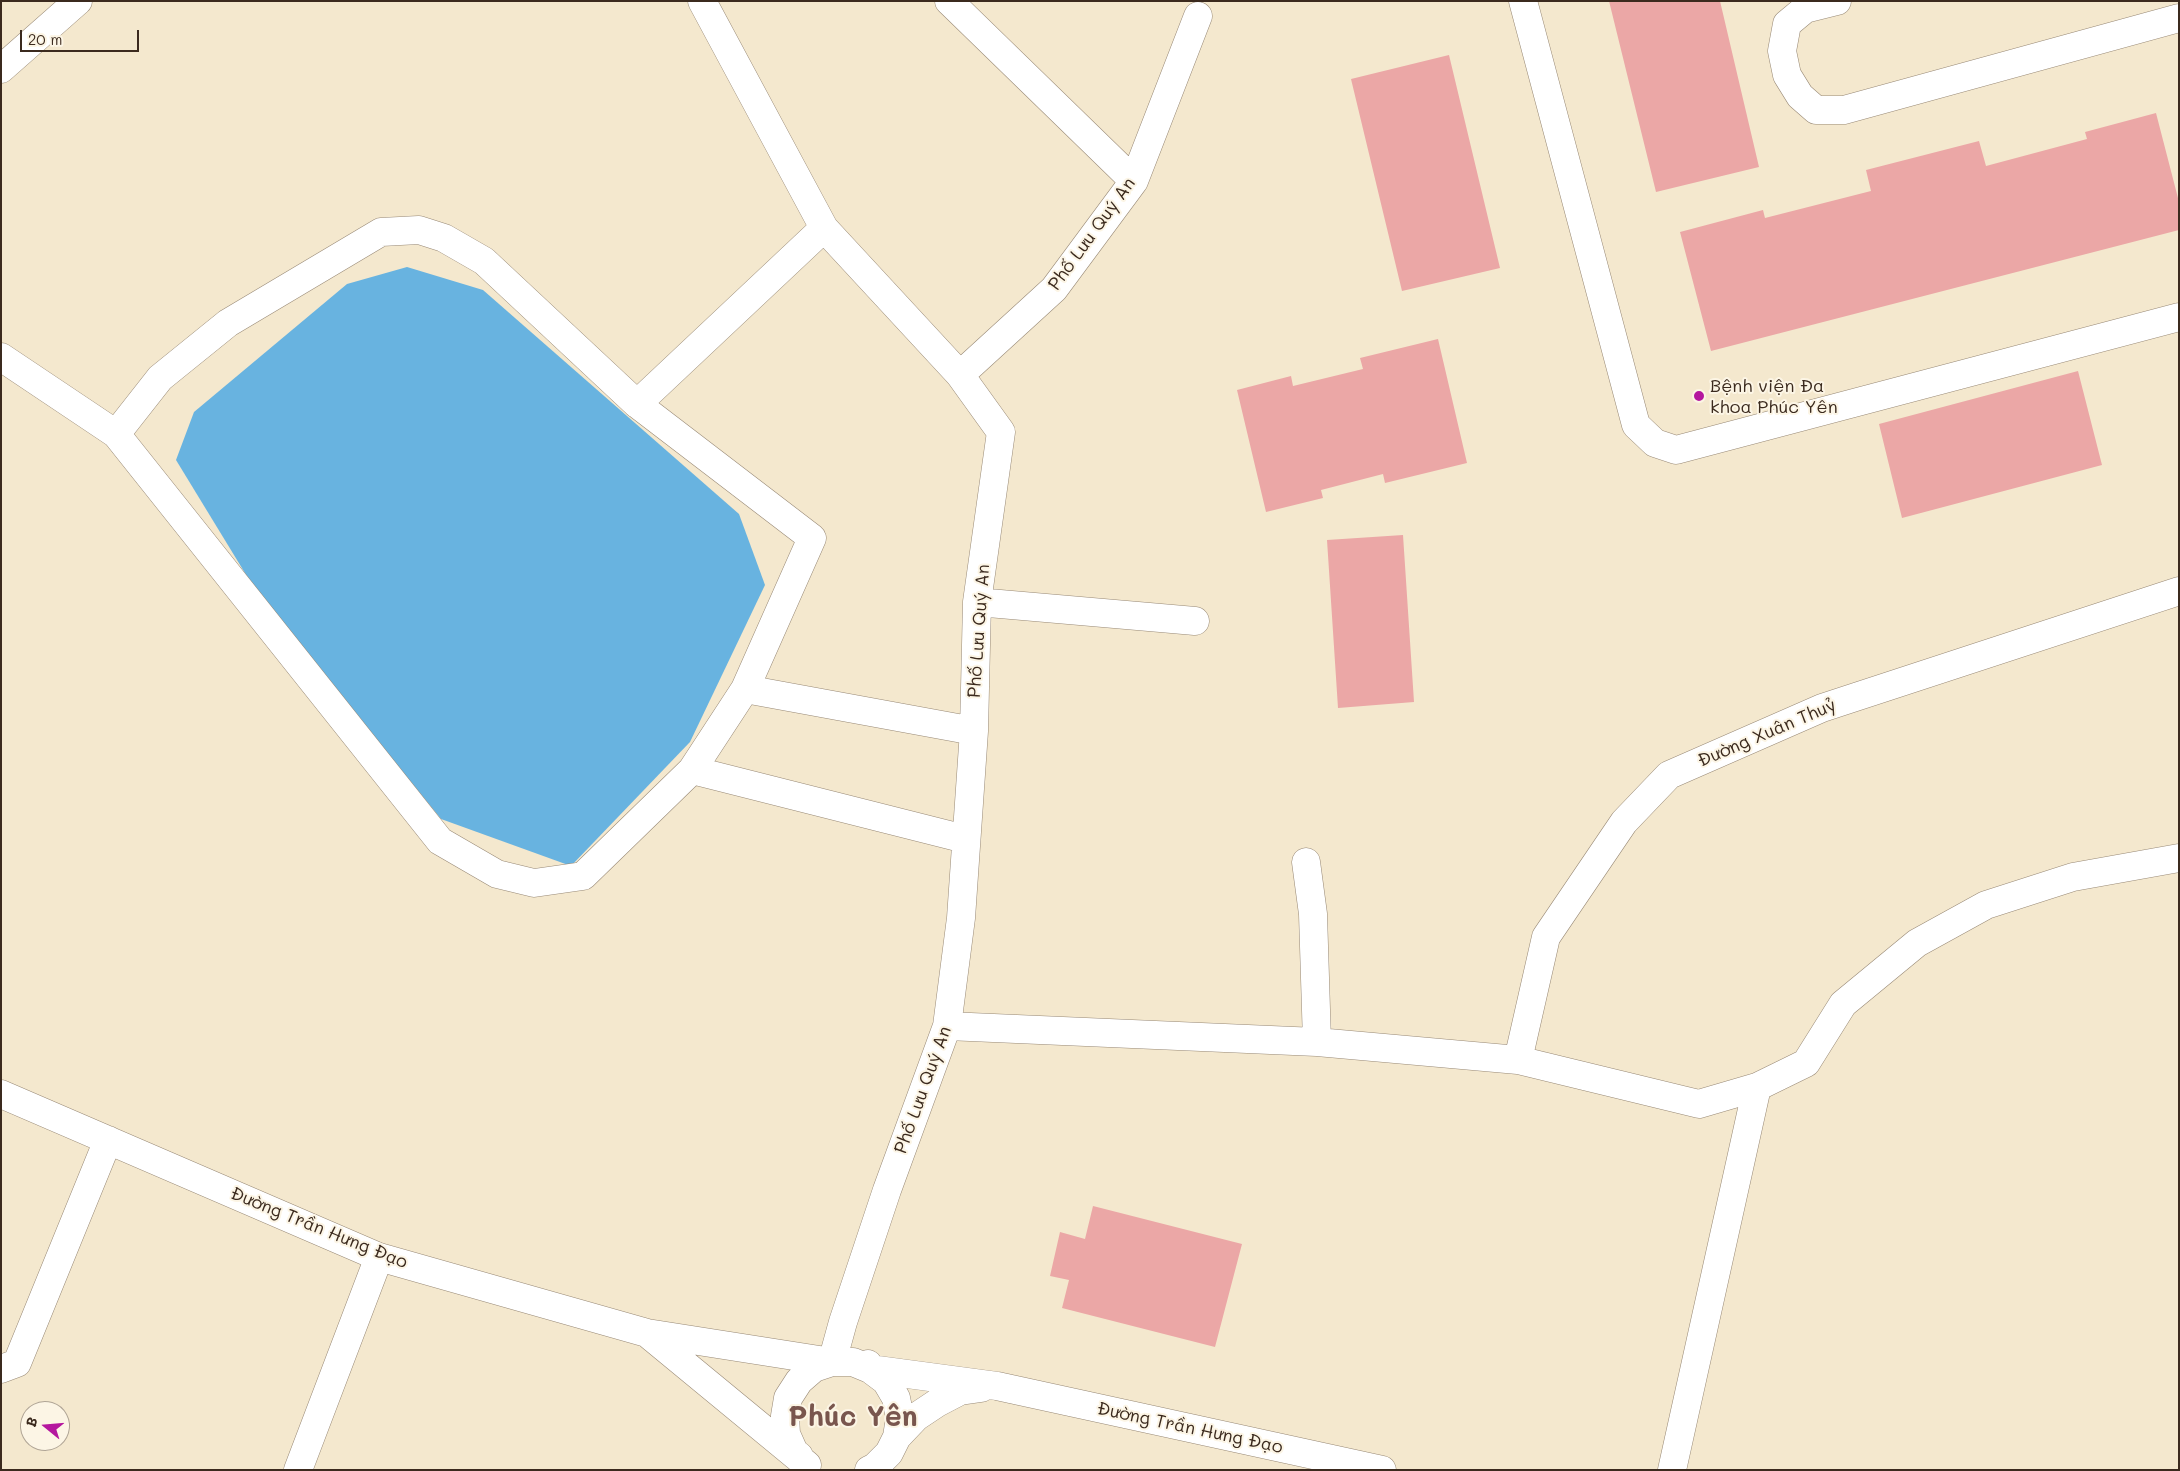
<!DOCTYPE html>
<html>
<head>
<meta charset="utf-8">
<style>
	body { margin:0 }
	#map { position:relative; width:2180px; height:1471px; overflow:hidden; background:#f4e8ce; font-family:Mali,sans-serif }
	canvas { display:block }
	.frame { position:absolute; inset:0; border:2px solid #3b2a1e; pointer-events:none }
	.north { position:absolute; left:20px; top:1401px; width:50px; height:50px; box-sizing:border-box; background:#fcf5e5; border:1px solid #afa495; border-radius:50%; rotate:287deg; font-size:14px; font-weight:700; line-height:20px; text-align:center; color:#3b2a1e }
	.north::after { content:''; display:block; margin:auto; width:18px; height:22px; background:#b5179e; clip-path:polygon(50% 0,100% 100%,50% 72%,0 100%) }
	.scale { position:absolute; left:20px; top:30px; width:119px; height:22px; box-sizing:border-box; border:2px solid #3b2a1e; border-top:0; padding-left:6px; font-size:15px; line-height:18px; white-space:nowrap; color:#3b2a1e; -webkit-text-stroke:4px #fcf5e5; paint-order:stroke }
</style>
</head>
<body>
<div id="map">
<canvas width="2180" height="1471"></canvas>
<div class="frame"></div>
<div class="north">B</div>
<div class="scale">20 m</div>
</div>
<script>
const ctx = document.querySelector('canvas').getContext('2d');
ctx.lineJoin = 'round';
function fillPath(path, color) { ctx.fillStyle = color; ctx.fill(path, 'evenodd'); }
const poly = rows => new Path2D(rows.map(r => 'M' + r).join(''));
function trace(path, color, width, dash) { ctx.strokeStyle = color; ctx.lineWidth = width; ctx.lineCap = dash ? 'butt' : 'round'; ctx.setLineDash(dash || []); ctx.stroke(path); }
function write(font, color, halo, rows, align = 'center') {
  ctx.font = font + ' Mali,sans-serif'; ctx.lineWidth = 4; ctx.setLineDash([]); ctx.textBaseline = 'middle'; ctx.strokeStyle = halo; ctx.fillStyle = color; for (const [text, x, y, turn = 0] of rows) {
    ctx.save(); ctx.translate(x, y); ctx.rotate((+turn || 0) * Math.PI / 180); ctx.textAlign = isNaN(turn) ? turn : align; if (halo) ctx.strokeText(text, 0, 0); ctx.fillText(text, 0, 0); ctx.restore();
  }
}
const water = poly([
	[407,267,483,290,739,514,765,585,690,742,571,866,441,819,259,596,176,460,194,412,347,284]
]);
const building = poly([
	[1609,1,1720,1,1759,167,1656,192],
	[1449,55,1500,268,1402,291,1351,79],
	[2156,113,2179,202,2179,230,1711,351,1680,232,1763,210,1765,218,1871,191,1866,170,1979,141,1986,166,2087,139,2085,132],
	[1438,339,1467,463,1385,483,1383,474,1321,490,1323,498,1266,512,1237,390,1291,376,1293,386,1363,369,1360,358],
	[2078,371,2102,465,1902,518,1879,424],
	[1403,535,1414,702,1338,708,1327,540],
	[1093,1206,1242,1244,1215,1347,1062,1308,1069,1280,1050,1276,1060,1232,1085,1239]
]);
const minor = poly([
	[702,1,824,228,960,375],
	[949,1,1134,181],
	[1523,1,1636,425,1655,443,1676,450,2179,317],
	[1837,1,1805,9,1787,24,1782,51,1787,75,1800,96,1816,110,1844,110,2179,18],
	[1,69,78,1],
	[824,228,637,404,812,538,745,689,974,731],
	[1,357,116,434,440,841,497,874,534,883,583,876,692,770,965,839],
	[116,434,160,378,228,323,381,232,419,230,444,238,484,261,637,404],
	[977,602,1195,621],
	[692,770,745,689],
	[1306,862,1313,914,1317,1042],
	[947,1026,1317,1042,1518,1060,1699,1104,1757,1087,1806,1063,1843,1004,1917,943,1986,905,2073,877,2179,858],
	[1518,1060,1546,937,1624,822,1669,775,1822,708,2179,591],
	[1,1094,379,1257,647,1333,832,1362,853,1362,870,1369,997,1386,1382,1470],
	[648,1334,807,1465],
	[832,1362,843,1322,887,1190,947,1026,961,918,974,731,977,602,1001,432,960,375,1054,289,1134,181,1198,16],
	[868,1364,870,1369,886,1381,896,1398,900,1418,897,1437],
	[1,1369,17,1363,108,1140],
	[799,1456,794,1452,786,1434,785,1416,788,1398,799,1381,814,1368,832,1362],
	[298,1470,379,1257],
	[869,1470,875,1467,889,1453,897,1437,916,1417,937,1403,960,1391,981,1388],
	[1672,1470,1757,1087]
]);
const markers = [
	[1699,396,6,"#b5179e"]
];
const streetNames = [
	["Phố Lưu Quý An",1092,234,-54],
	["Phố Lưu Quý An",979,631,-86],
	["Đường Xuân Thuỷ",1767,733,-23],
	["Phố Lưu Quý An",923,1090,-70],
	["Đường Trần Hưng Đạo",319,1228,22],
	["Đường Trần Hưng Đạo",1190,1428,12]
];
const poiNames = [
	["Bệnh viện Đa",1710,386],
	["khoa Phúc Yên",1710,407]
];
const townNames = [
	["Phúc Yên",853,1417]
];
fillPath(water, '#68b3e0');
fillPath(building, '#eba7a6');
trace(minor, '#988976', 29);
trace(minor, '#fff', 28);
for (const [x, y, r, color] of markers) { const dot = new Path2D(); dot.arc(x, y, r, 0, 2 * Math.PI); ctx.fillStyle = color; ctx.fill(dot); trace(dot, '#fcf5e5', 2); }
write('18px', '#3b2a1e', '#fcf5e5', streetNames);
write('18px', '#3b2a1e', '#fcf5e5', poiNames, 'left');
write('bold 28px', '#79564e', '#fcf5e5', townNames);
</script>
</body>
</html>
